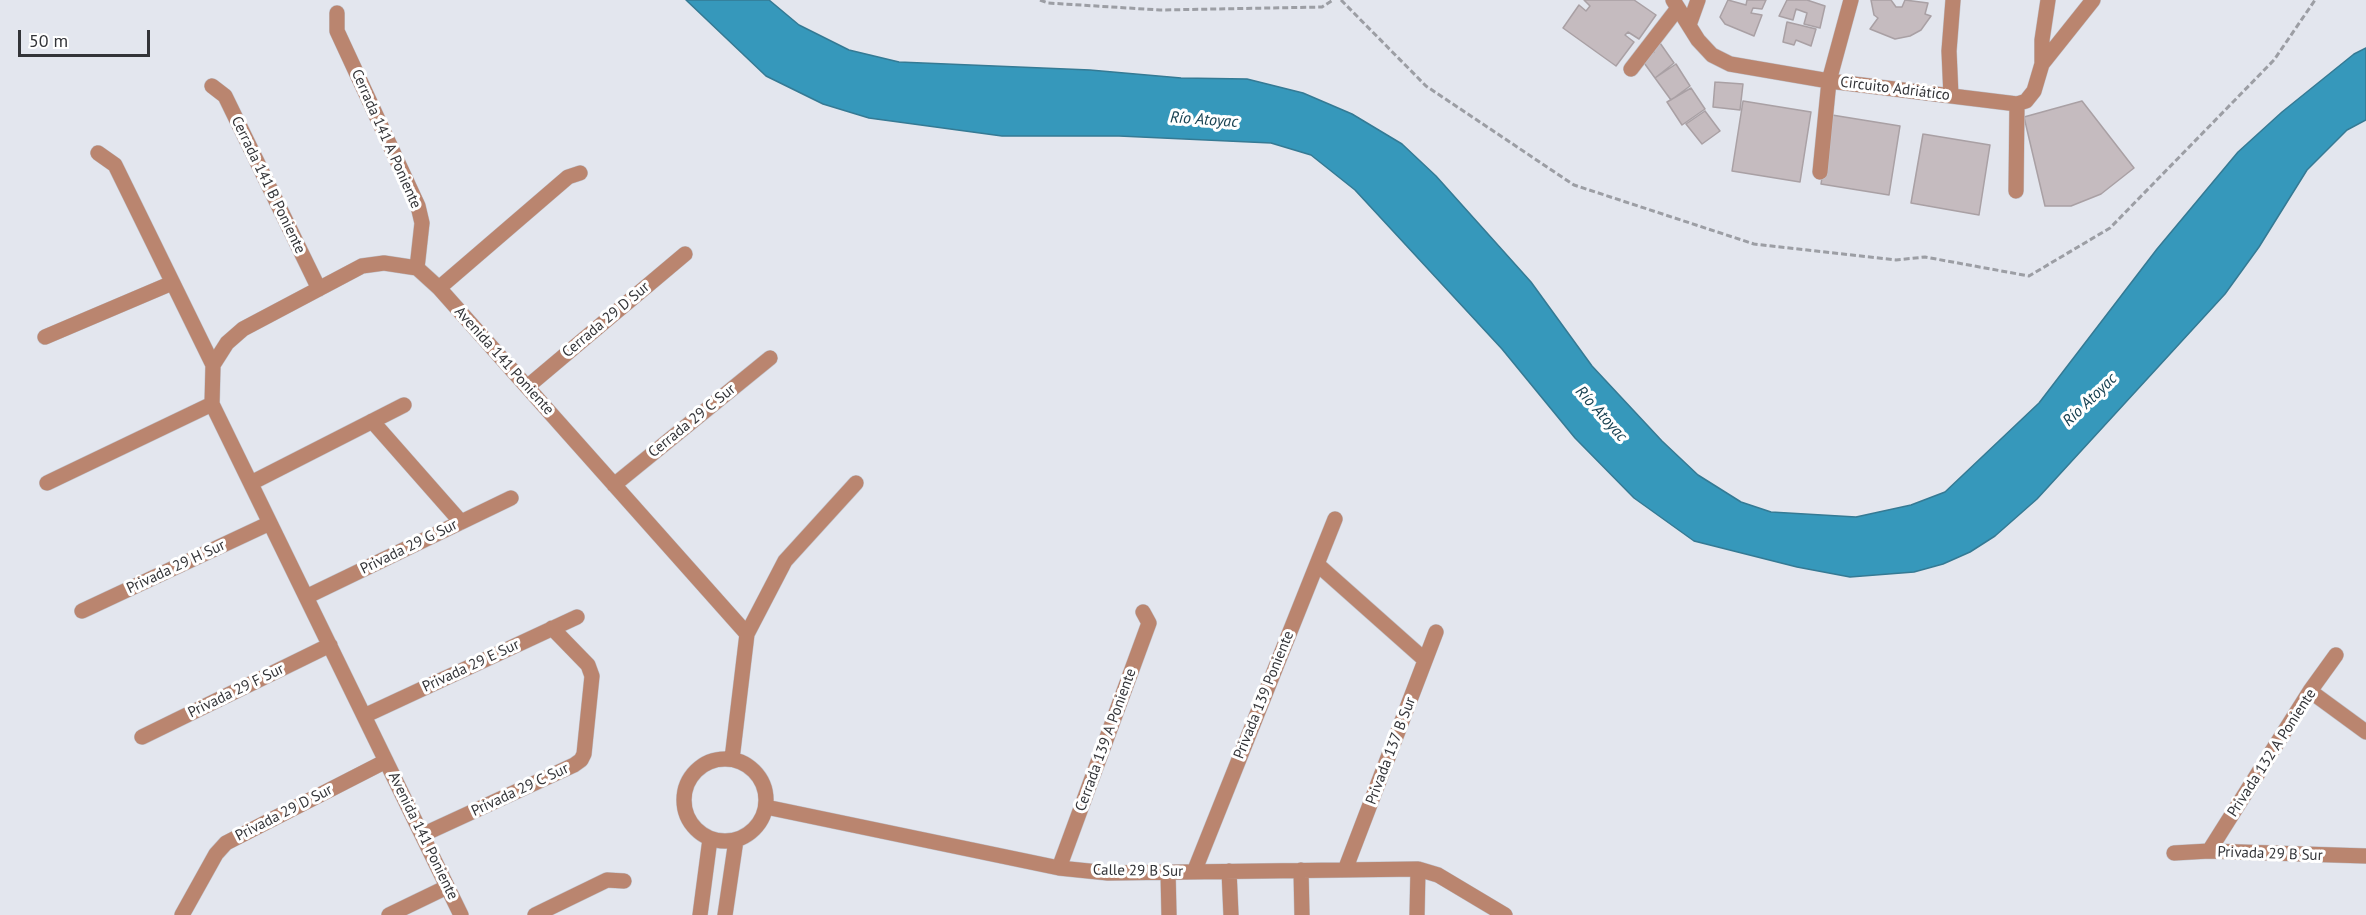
<!DOCTYPE html>
<html>
<head>
<meta charset="utf-8">
<style>
	body { margin:0 }
	#map { position:relative; width:2366px; height:915px; overflow:hidden; background:#e3e6ee; font-family:"PT Sans",sans-serif }
	canvas { display:block }
	.scale { position:absolute; left:18px; top:30px; width:132px; height:27px; box-sizing:border-box; border:3px solid #333438; border-top:0; padding-left:8px; font-size:18px; line-height:21px; white-space:nowrap; color:#333438; -webkit-text-stroke:4px #fff; paint-order:stroke }
</style>
</head>
<body>
<div id="map">
<canvas width="2366" height="915"></canvas>
<div class="scale">50 m</div>
</div>
<script>
const ctx = document.querySelector('canvas').getContext('2d');
ctx.lineJoin = 'round';
function fillPath(path, color) { ctx.fillStyle = color; ctx.fill(path, 'evenodd'); }
const poly = rows => new Path2D(rows.map(r => 'M' + r).join(''));
function trace(path, color, width, dash) { ctx.strokeStyle = color; ctx.lineWidth = width; ctx.lineCap = dash ? 'butt' : 'round'; ctx.setLineDash(dash || []); ctx.stroke(path); }
function write(font, color, halo, rows, align = 'center') {
  ctx.font = font + ' "PT Sans",sans-serif'; ctx.lineWidth = 6; ctx.setLineDash([]); ctx.textBaseline = 'middle'; ctx.strokeStyle = halo; ctx.fillStyle = color; for (const [text, x, y, turn = 0] of rows) {
    ctx.save(); ctx.translate(x, y); ctx.rotate((+turn || 0) * Math.PI / 180); ctx.textAlign = isNaN(turn) ? turn : align; if (halo) ctx.strokeText(text, 0, 0); ctx.fillText(text, 0, 0); ctx.restore();
  }
}
const water = poly([
	[686,0,769,0,799,25,849,50,899,62,1090,70,1181,78,1247,79,1303,93,1352,114,1402,144,1436,176,1531,282,1592,366,1662,441,1698,475,1741,502,1771,512,1856,517,1911,505,1945,492,2039,403,2157,249,2238,152,2282,112,2354,54,2366,48,2366,120,2347,130,2307,170,2259,247,2225,294,2037,499,1995,536,1970,552,1943,564,1914,572,1850,577,1797,567,1694,541,1634,498,1575,438,1502,349,1355,190,1311,155,1271,143,1119,136,1002,136,869,118,823,104,766,76,686,0]
]);
const building = poly([
	[1584,0,1634,0,1656,15,1639,39,1628,32,1625,35,1634,42,1616,66,1563,28,1579,5,1586,11,1590,6,1584,0],
	[1728,0,1746,5,1747,0,1766,0,1762,9,1753,8,1751,13,1762,15,1754,36,1725,24,1720,17,1728,0],
	[1787,0,1807,0,1825,6,1820,28,1804,24,1807,13,1796,9,1793,20,1779,16,1787,0],
	[1871,0,1891,0,1896,7,1902,7,1905,0,1928,3,1925,14,1931,16,1921,30,1910,36,1895,39,1870,29,1878,18,1874,15,1871,0],
	[1787,22,1816,29,1811,46,1796,40,1794,45,1783,42,1787,22],
	[1660,43,1674,63,1655,78,1642,60,1645,55,1654,52,1653,48,1660,43],
	[1676,64,1690,86,1671,100,1655,78,1676,64],
	[1715,82,1743,84,1740,110,1713,107,1715,82],
	[1691,88,1705,109,1682,125,1667,102,1691,88],
	[1743,101,1811,112,1800,182,1732,171,1743,101],
	[2082,101,2134,168,2101,194,2071,206,2045,206,2024,117,2082,101],
	[1705,111,1720,131,1702,144,1686,124,1705,111],
	[1832,115,1900,126,1889,195,1821,184,1832,115],
	[1923,134,1990,145,1979,215,1911,203,1923,134]
]);
const path = poly([
	[1040,0,1048,3,1160,10,1322,7,1333,0],
	[1341,0,1426,86,1574,185,1754,244,1896,260,1925,257,2029,276,2110,228,2274,60,2315,0]
]);
const minor = poly([
	[1673,0,1698,40,1712,55,1730,64,1829,81,2017,104,2026,101,2034,91,2042,64,2093,0],
	[337,13,337,31,418,206,422,223,417,268],
	[1689,25,1698,0],
	[2042,64,2042,40,2048,0],
	[1631,69,1678,8],
	[212,86,225,96,319,289],
	[1951,96,1949,51,1953,0],
	[98,153,115,165,213,365,212,404,461,915],
	[1820,172,1829,81,1851,0],
	[2016,191,2017,104],
	[439,288,568,177,580,173],
	[45,337,172,283],
	[213,365,227,343,243,329,362,266,384,263,417,268,439,288,747,634],
	[527,387,685,254],
	[372,421,461,522],
	[47,483,212,404],
	[251,483,404,405],
	[614,485,770,358],
	[1317,564,1425,660],
	[306,597,511,498],
	[82,611,270,523],
	[2310,691,2366,732],
	[364,716,577,617],
	[142,737,330,645],
	'684 800a41 41 0 1 1 82 0a41 41 0 1 1-82 0Z',
	[732,759,747,634,785,561,856,483],
	[766,807,1059,868,1108,873,1418,869,1438,875,1505,915],
	[422,835,574,765,581,760,584,754,592,676,588,665,552,628],
	[2209,851,2310,691,2336,655],
	[2174,853,2209,851,2366,856],
	[1059,868,1149,623,1143,612],
	[1301,870,1302,915],
	[1345,870,1436,632],
	[1229,871,1231,915],
	[1168,872,1169,915],
	[1194,872,1335,519],
	[182,915,216,854,226,843,386,761],
	[389,915,447,887],
	[535,915,607,880,624,881],
	[700,915,710,839],
	[725,915,736,840],
	[1417,915,1418,869]
]);
const streetNames = [
	["Circuito Adriático",1895,89,7],
	["Cerrada 141 A Poniente",386,139,66],
	["Cerrada 141 B Poniente",268,185,64],
	["Cerrada 29 D Sur",606,320,-40],
	["Avenida 141 Poniente",504,361,48],
	["Cerrada 29 C Sur",692,421,-39],
	["Privada 29 G Sur",409,547,-26],
	["Privada 29 H Sur",176,567,-25],
	["Privada 29 E Sur",471,666,-25],
	["Privada 29 F Sur",236,691,-26],
	["Privada 139 Poniente",1264,695,-68],
	["Cerrada 139 A Poniente",1106,740,-70],
	["Privada 137 B Sur",1391,751,-69],
	["Privada 132 A Poniente",2272,753,-57],
	["Privada 29 C Sur",520,790,-25],
	["Privada 29 D Sur",284,813,-27],
	["Avenida 141 Poniente",423,836,64],
	["Privada 29 B Sur",2270,854,2],
	["Calle 29 B Sur",1138,871,1]
];
const waterNames = [
	["Río Atoyac",1204,120,4],
	["Río Atoyac",2090,400,-44],
	["Río Atoyac",1601,414,48]
];
fillPath(water, '#3698bb');
trace(water, '#357a94', 1.5);
fillPath(building, '#c5bbbf');
trace(building, '#a9a0a4', 1.5);
trace(minor, '#c0c2ca', 16);
trace(path, '#9c9ea4', 3, [6, 3]);
trace(minor, '#ba856f', 15);
write('15px', '#333438', '#fff', streetNames);
write('italic 16px', '#174151', '#fff', waterNames);
</script>
</body>
</html>
